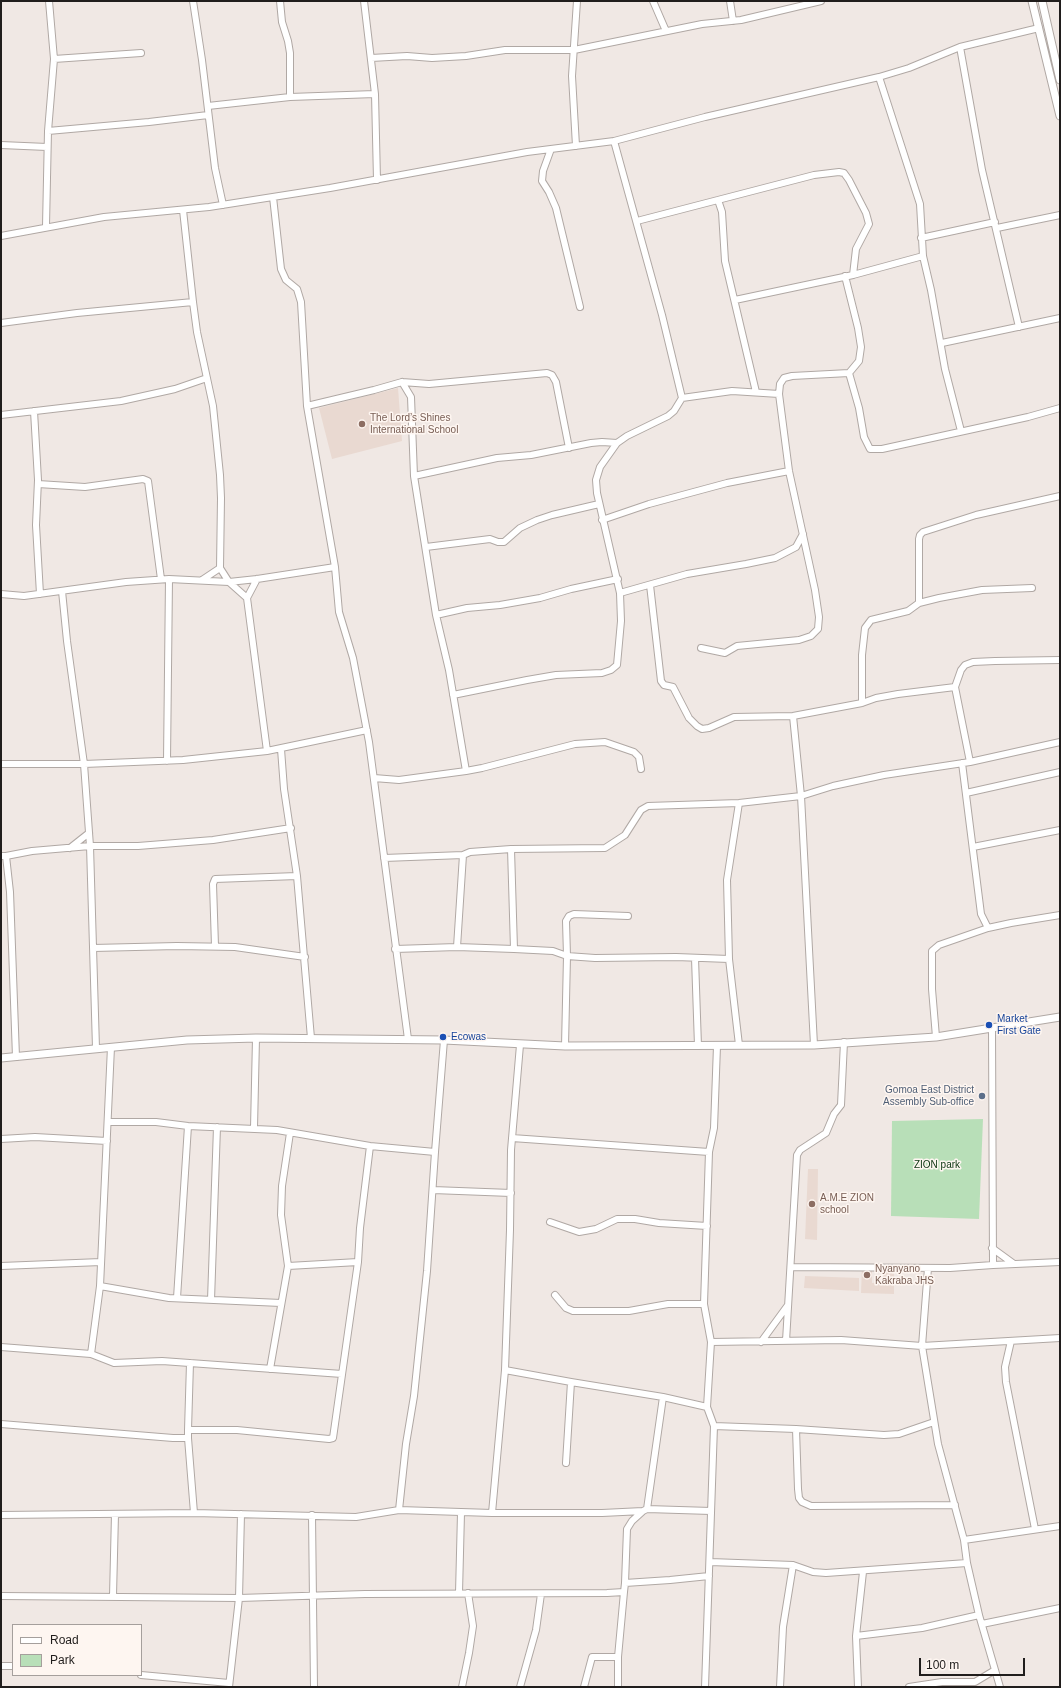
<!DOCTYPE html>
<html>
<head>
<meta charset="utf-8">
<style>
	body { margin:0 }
	#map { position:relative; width:1061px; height:1688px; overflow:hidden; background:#f0e8e4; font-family:Arial,sans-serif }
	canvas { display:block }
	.frame { position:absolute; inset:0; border:2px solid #201d1c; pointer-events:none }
	.legend { position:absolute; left:12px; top:1624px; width:130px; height:52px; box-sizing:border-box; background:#fef6f1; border:1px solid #a59f9c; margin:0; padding:5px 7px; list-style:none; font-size:12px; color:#201d1c }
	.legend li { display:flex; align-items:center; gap:8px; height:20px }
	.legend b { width:20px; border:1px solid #a59f9c }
	.scale { position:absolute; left:919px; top:1658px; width:106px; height:18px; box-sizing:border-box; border:2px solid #201d1c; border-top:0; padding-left:5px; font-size:12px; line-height:14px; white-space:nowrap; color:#201d1c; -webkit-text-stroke:3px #fef6f1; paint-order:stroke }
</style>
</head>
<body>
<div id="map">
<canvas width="1061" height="1688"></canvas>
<div class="frame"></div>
<ul class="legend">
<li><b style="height:5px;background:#fff"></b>Road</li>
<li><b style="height:11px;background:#b8dfb8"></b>Park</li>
</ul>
<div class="scale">100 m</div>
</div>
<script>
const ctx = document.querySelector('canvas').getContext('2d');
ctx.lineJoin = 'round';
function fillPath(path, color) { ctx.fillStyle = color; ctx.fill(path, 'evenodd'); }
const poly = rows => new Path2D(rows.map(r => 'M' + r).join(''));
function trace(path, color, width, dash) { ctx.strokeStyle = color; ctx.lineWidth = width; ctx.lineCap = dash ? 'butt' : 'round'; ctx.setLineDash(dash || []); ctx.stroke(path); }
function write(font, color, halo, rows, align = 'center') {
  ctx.font = font + ' Arial,sans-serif'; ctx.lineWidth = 3; ctx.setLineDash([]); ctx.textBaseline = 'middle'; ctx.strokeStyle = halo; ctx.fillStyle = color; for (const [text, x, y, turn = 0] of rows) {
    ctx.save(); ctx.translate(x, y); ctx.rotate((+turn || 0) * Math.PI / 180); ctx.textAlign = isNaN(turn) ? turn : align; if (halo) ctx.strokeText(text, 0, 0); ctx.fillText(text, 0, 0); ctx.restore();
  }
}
const built = poly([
	[398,388,402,441,332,459,319,408],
	[808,1169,818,1169,817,1240,805,1239],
	[862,1267,872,1267,872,1283,883,1282,883,1267,894,1267,894,1294,861,1293],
	[805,1276,859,1278,859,1291,804,1288]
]);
const green = poly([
	[983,1119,979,1219,891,1216,892,1121]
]);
const minor = poly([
	[193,1,202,60,215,168,223,205],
	[280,1,282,22,288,41,290,53,290,97],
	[364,1,375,94,377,180],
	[653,1,666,31],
	[730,1,733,21],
	[960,47,982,170,1019,327],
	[371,58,407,56,432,58,466,56,505,50,574,50,702,24,741,20,821,1],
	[54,59,141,53],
	[879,77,920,204,923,256,931,290,945,369,961,431],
	[208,106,290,97,375,94],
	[48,131,149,122,208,115],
	[1,145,47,147],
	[576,146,572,76,577,1],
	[551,149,543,171,542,181,549,192,556,208,580,307],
	[273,197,281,269,286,280,297,289,301,302,307,406,335,567,339,612,353,658,369,742,408,1039],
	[718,200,722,212,725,261,756,392],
	[183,210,193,302,197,332,213,406,220,475,221,498,220,568,229,582,247,598],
	[637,221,814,175,839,172,844,173,849,180,866,213,869,224,856,249,853,275],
	[46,226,48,131,54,59,49,1],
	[997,228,1060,215],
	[1,236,104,217,209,207,330,188,527,152,614,141,705,117,879,77,909,68,960,47,1039,28],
	[921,238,995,222],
	[845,276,858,328,861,347,859,361,849,373],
	[735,300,853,275,923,256],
	[1,323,77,313,193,302],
	[942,343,1060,318],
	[402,382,411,397,414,476,436,615,449,670,466,771],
	[682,398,732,391,779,394],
	[307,406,374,390,402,382,429,384,547,373,552,375,556,382,569,448],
	[34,411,38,480,36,525,40,594],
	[1,415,121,401,175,389,207,378],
	[414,476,497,458,531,455,591,443,602,442,617,443],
	[38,484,85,487,143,479,148,481,161,579],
	[602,520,649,504,727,483,789,471],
	[426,547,490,539,498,542,504,542,520,528,537,520,552,515,599,504],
	[257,579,247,598,267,751],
	[202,580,220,568],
	[650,585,661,681,664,685,673,687,689,718,697,726,702,729,709,728,734,717,793,716,862,703,876,698,898,694,955,687,961,670,965,665,973,662,995,661,1060,660],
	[620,593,687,574,746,564,775,558,796,547,803,534],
	[1,594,24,596,126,582,169,579,229,582,257,579,335,567],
	[919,603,919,539,920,535,923,532,976,515,1060,496],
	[436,615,467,608,500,605,540,598,571,589,618,579],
	[701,648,725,653,737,646,799,640,811,636,818,629,819,617,815,590,789,471,779,394,780,384,784,378,792,376,849,373,859,408,864,437,870,449,882,449,1028,417,1060,408],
	[955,687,970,762],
	[453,695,527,680,556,675,602,673,611,670,617,665,621,621,620,593,597,493,596,480,600,467,617,443,627,436,668,416,674,411,682,398,662,315,614,141],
	[862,703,862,655,865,628,871,620,908,611,919,603,939,598,982,590,1032,588],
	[793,716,801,796,814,1045],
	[281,749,284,789,297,876,311,1038],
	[167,761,169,579],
	[962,763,981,914,988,928,1011,923,1060,915],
	[1,764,84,764,183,760,267,751,367,730],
	[374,778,399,780,466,771,482,768,575,744,605,742,634,752,639,757,641,769],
	[966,793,1060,772],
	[973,847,1060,830],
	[70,848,89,833],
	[511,849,514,949],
	[1,856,6,856,32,851,90,846,84,764,67,641,62,591],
	[6,856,10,892,16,1057],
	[384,858,463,855,470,852,511,849,605,848,625,835,641,810,648,806,739,803,801,796,833,786,884,775,970,762,1060,742],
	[628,916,574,914,569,916,566,921,567,956,595,958,676,957,729,959],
	[215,946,213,884,215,879,297,876],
	[457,947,463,855],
	[93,948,177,946,235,947,305,957],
	[395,949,457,947,514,949,553,951,567,956,565,1046],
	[695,958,698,1046],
	[992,1028,993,1265],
	[936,1037,932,989,932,951,939,945,988,928],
	[739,1045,729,959,727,880,739,803],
	[96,1048,90,846,138,846,213,840,291,828],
	[108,1122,156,1122,188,1126,277,1130,370,1146,435,1152],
	[254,1128,256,1038],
	[512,1138,709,1152],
	[1,1139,35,1137,107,1141],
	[433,1190,511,1193],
	[550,1222,579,1232,596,1229,617,1219,635,1219,659,1223,707,1226],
	[992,1248,1014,1264],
	[1,1266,101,1262],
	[288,1266,358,1262],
	[791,1267,950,1268,993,1265,1060,1262],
	[928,1268,922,1346,938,1444,964,1540,967,1563,979,1615,1000,1687],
	[100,1286,169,1298,281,1303],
	[555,1295,566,1308,573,1311,629,1311,668,1304,704,1304],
	[177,1298,188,1126],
	[211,1300,217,1127],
	[786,1341,797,1155,800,1150,826,1133,834,1114,841,1105,844,1042],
	[1011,1341,1005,1367,1006,1382,1035,1529],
	[711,1342,841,1340,922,1346,1060,1338],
	[761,1342,788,1305],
	[1,1347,91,1354,114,1363,162,1361,342,1374],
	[91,1354,100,1286,111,1047],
	[270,1369,288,1266,281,1215,282,1186,290,1133],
	[505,1370,571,1382,663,1397,707,1407],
	[1,1424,173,1438,188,1438,188,1430,237,1430,329,1439,333,1438,358,1262,360,1228,370,1146],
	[714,1426,796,1429,884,1435,899,1434,934,1422],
	[796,1429,798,1489,799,1498,802,1502,811,1506,955,1505],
	[188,1430,190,1363],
	[188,1438,194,1513],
	[566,1463,571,1382],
	[647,1509,663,1397],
	[399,1510,406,1444,414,1396,427,1271,435,1152,444,1040],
	[492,1513,505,1370,510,1230,511,1150,520,1045],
	[1,1515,194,1513,356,1517,399,1510,492,1513,602,1513,643,1511,647,1509,711,1511],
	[312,1515,314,1687],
	[964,1540,1060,1526],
	[710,1562,793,1565,813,1572,826,1573,967,1563],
	[625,1583,627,1529,632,1521,643,1511],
	[459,1593,461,1513],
	[1,1596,239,1598,365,1594,607,1593,624,1592,625,1583,670,1580,709,1576],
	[113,1596,115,1514],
	[982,1624,1060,1608],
	[856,1636,863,1572],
	[1,1666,13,1666],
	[141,1675,229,1683],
	[229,1687,239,1598,241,1514],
	[462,1687,469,1653,473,1626,468,1593],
	[520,1687,536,1630,541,1594],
	[584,1687,592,1657,618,1657],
	[618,1687,618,1657,624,1592],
	[705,1687,714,1426,707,1407,711,1342,704,1304,709,1152,714,1128,717,1046],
	[780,1687,783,1627,793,1565],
	[858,1687,856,1636,922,1628,979,1615],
	[909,1687,942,1682,975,1682,995,1670]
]);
const tertiary = poly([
	[1032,1,1060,116],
	[1042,1,1060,80],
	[1,1058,187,1040,256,1038,444,1040,565,1046,814,1045,936,1037,1060,1017]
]);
const markers = [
	[362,424,4,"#8d6e63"],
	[989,1025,4,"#1a4fb4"],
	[443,1037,4,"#1a4fb4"],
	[982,1096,4,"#5c6f8a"],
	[812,1204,4,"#8d6e63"],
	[867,1275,4,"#8d6e63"]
];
const educationNames = [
	["The Lord’s Shines",370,418],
	["International School",370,430],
	["A.M.E ZION",820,1198],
	["school",820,1210],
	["Nyanyano",875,1269],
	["Kakraba JHS",875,1281]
];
const transitNames = [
	["Market",997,1019],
	["First Gate",997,1031],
	["Ecowas",451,1037]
];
const serviceNames = [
	["Gomoa East District",974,1090],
	["Assembly Sub-office",974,1102]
];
const parkNames = [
	["ZION park",937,1165]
];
fillPath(built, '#e9d9d1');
fillPath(green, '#b8dfb8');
trace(minor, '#b0a8a4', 8);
trace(tertiary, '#b0a8a4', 9);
trace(minor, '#fff', 6);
trace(tertiary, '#fff', 7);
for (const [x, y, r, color] of markers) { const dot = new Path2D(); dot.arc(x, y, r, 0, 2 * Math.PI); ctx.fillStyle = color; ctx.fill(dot); trace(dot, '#fef6f1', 1.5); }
write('10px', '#785e54', '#fef6f1', educationNames, 'left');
write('10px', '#164399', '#fef6f1', transitNames, 'left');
write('10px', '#4e5e75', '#fef6f1', serviceNames, 'right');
write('10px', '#0a340f', '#fef6f1', parkNames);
</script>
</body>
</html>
